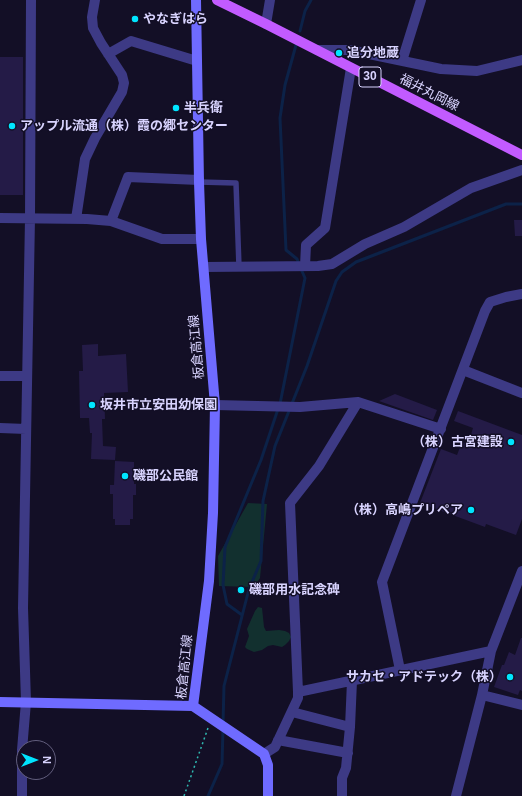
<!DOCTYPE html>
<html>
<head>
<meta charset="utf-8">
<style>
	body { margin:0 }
	#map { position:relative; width:522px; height:796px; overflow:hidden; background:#130f26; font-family:Helvetica,sans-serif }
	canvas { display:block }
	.north { position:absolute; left:16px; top:740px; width:40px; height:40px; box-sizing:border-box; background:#130f26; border:1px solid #625e7d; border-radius:50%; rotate:90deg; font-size:11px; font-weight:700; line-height:16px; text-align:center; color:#d9d4ff }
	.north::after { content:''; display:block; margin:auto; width:14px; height:18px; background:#00e5ff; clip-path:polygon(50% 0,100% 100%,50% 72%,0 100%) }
</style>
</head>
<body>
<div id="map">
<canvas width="522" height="796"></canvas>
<div class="north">N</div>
</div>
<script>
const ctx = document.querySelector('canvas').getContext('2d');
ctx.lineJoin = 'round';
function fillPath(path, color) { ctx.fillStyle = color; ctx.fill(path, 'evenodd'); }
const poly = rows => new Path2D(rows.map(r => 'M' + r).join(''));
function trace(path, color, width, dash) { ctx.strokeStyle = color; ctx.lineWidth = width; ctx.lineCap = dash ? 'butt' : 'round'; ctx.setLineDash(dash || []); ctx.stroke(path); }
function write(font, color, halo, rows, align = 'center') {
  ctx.font = font + ' Helvetica,"Noto Sans JP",sans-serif'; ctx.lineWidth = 3; ctx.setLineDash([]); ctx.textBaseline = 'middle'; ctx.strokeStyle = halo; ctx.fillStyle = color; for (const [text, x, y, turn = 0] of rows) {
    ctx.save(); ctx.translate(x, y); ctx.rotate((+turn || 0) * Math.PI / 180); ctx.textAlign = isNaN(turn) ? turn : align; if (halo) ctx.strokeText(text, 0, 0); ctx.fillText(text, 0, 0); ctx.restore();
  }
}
const green = poly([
	[248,503,267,504,260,578,254,587,219,586,218,556],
	[258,607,262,608,264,627,266,631,279,630,285,631,289,633,291,637,289,641,285,645,282,647,273,645,268,646,262,650,254,652,247,649,245,647,249,636,247,629,255,611]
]);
const stream = poly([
	[300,31,305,11,311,0],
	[296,45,285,85,280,118,286,250,297,259,299,264],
	[280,404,305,278,301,269],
	[242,615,227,604,223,585,225,547,261,460,278,409],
	[223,723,224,686,249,589,261,561,263,501,275,446,307,366,336,281,342,272,356,262,506,204,522,204],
	[208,796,222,764,223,729]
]);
const building = poly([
	[0,57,23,57,23,195,0,195],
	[514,220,522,220,522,236,515,236],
	[98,344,98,356,126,354,128,392,104,393,105,419,102,419,103,446,116,447,115,460,91,459,92,433,90,433,89,418,80,418,79,371,83,371,82,345],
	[395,394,437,410,433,420,379,401],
	[458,411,522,435,522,519,516,535,486,524,485,527,420,503,441,449,457,455,462,442,468,444,473,428,454,421],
	[115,461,134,462,134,484,136,484,136,495,133,495,133,519,130,519,130,525,115,525,115,519,113,519,113,494,110,494,110,485,114,485],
	[521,638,522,638,522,691,520,690,518,695,494,687,502,665,504,665,509,652,515,655]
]);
const path = poly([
	[184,796,208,728]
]);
const lane = poly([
	[199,182,236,183,239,267]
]);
const street = poly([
	[266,24,270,0],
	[317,50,350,50,441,69,477,71,522,60],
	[108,54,131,41,197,61],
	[402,61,421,0],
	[0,218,87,219,111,221,162,239,201,239],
	[76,219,85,159,95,138,122,92,124,83,122,75,101,43,93,28,92,17,95,0],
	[111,221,128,177,199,180],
	[305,266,306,245,325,228,351,68],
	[204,267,318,266,332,264,365,244,404,227,471,188,522,170],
	[463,370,522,393],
	[0,376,27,376],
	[215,405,300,407,358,402,441,429],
	[0,428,26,429],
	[400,670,382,582,485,311,490,302,506,297,522,294],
	[298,692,290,503,319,466,358,402],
	[482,695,522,705],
	[292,712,350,727],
	[278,740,348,753],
	[264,754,275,747,298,698,298,692,491,651],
	[22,796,22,750,26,702,23,608,30,218,31,0],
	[342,796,342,778,346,768,350,727,352,681],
	[456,796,482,695,491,651,522,571]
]);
const secondary = poly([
	[0,702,193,706],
	[193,706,209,581,213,513,215,405,201,239,199,182,196,0],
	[193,706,264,754,268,765,268,796]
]);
const primary = poly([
	[217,0,266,24,522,155]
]);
const markers = [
	[135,19,4,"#00e5ff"],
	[339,53,4,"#00e5ff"],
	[176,108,4,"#00e5ff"],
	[12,126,4,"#00e5ff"],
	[92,405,4,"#00e5ff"],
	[511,442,4,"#00e5ff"],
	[125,476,4,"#00e5ff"],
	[471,510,4,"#00e5ff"],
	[241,590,4,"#00e5ff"],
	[510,677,4,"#00e5ff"]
];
const shields = [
	[370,77,22]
];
const shieldNames = [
	["30",370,77]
];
const poiNames = [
	["やなぎはら",143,19],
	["追分地蔵",347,53],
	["半兵衛",184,108],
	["アップル流通（株）霞の郷センター",20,126],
	["坂井市立安田幼保園",100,405],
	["（株）古宮建設",503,442,"right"],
	["磯部公民館",133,476],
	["（株）高嶋プリペア",463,510,"right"],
	["磯部用水記念碑",249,590],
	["サカセ・アドテック（株）",502,677,"right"]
];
const streetNames = [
	["福井丸岡線",429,93,27],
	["板倉高江線",197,347,-95],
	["板倉高江線",185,667,-84]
];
fillPath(green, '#12302f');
trace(stream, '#0c2248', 3);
fillPath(building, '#241b47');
trace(path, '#2fb8b0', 1.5, [2, 3]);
trace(lane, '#3d3a85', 5.5);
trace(street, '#3d3a85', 10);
trace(secondary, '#6f6bff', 10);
trace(primary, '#c25bff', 10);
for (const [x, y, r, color] of markers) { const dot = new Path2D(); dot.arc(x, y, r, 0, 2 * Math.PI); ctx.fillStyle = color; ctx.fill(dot); trace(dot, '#130f26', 1.5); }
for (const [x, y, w] of shields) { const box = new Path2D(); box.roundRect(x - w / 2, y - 10, w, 20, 3); ctx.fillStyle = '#130f26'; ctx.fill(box); trace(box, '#d9d4ff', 1); }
write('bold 12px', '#d9d4ff', null, shieldNames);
write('bold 13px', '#d9d4ff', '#130f26', poiNames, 'left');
write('13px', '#d9d4ff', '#130f26', streetNames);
</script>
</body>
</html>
